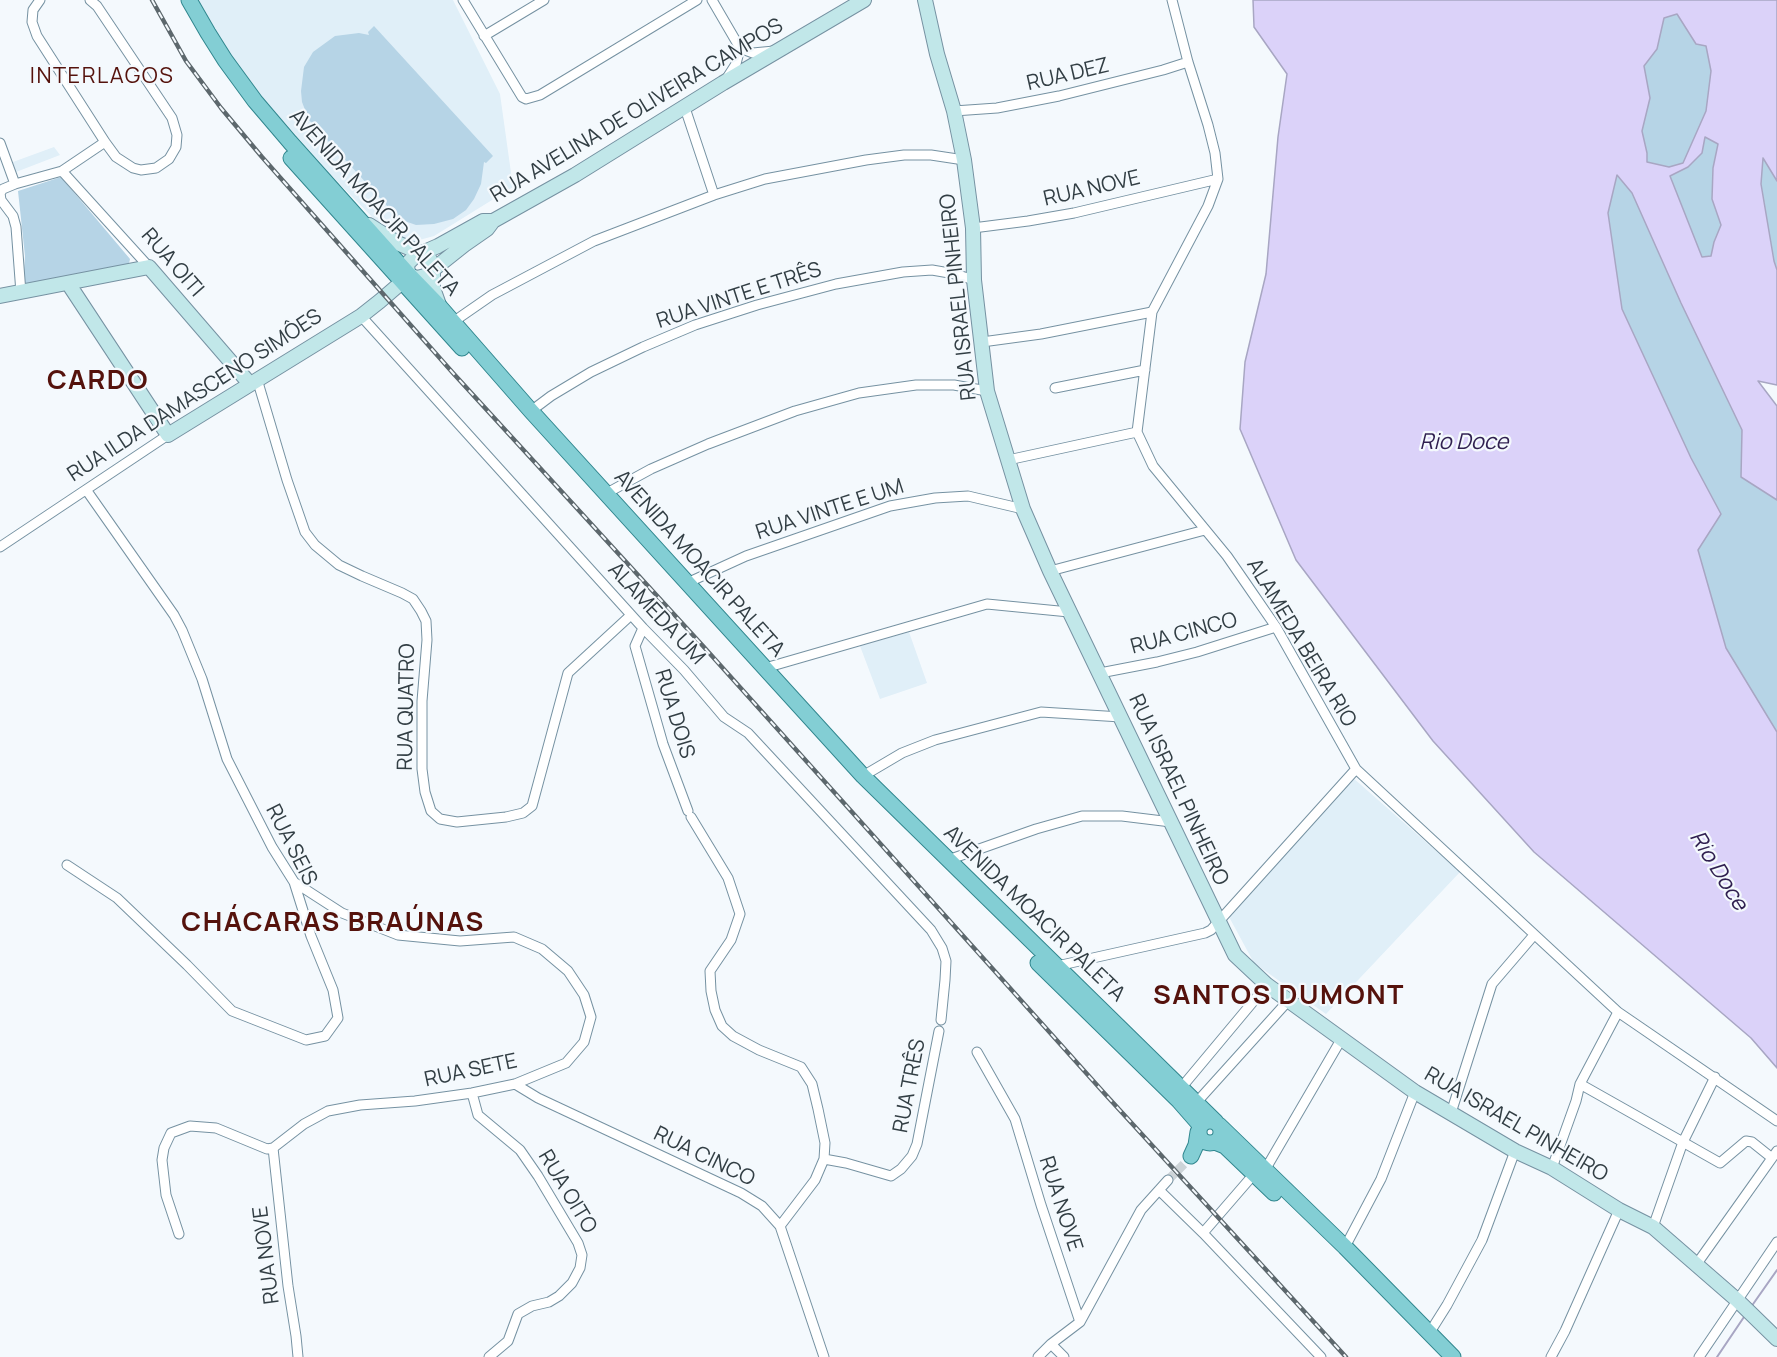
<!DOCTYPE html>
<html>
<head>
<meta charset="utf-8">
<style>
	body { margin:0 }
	canvas { display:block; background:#f4f9fd }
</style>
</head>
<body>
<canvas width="1777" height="1357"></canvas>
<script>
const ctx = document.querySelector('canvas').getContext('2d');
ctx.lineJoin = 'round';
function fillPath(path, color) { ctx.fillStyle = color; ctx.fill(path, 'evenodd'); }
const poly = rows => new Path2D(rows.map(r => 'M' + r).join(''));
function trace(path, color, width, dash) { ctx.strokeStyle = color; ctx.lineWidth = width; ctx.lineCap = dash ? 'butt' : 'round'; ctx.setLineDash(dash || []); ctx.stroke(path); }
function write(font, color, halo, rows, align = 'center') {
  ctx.font = font + ' Manrope,sans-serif'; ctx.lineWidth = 4.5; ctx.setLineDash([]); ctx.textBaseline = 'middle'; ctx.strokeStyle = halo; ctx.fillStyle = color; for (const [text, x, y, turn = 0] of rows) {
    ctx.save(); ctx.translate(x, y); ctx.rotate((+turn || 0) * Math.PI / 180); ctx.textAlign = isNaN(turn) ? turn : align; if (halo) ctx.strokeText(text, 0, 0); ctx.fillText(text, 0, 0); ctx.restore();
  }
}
const built = poly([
	[197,0,453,0,500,94,513,187,434,236,412,242,392,233,377,222,329,173,264,99,229,54],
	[54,147,60,155,16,172,13,162],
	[909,632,927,683,880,699,860,646],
	[1352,777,1460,872,1326,1014,1254,963,1228,915]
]);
const green = poly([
	[1677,13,1696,44,1706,46,1711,71,1706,111,1683,163,1669,167,1647,162,1647,153,1642,131,1650,98,1644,66,1657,49,1664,18],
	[374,26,493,156,486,163,484,162,481,184,474,199,466,210,453,219,434,224,416,225,399,219,309,120,302,102,301,91,304,67,313,52,335,36,359,33,369,35,368,32],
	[1705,137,1718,144,1713,168,1712,199,1721,225,1714,242,1711,256,1702,257,1670,176,1688,167],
	[1763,157,1777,181,1777,270,1774,261,1761,184],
	[1617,174,1632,193,1681,303,1742,430,1741,477,1777,500,1777,732,1726,648,1698,550,1721,514,1691,458,1622,309,1608,213],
	[61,177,130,259,128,268,23,289,25,256,18,191]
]);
const water = poly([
	[1253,0,1777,0,1777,181,1763,158,1761,184,1774,261,1777,270,1777,385,1758,381,1777,406,1777,500,1741,477,1742,430,1681,303,1632,193,1617,175,1608,213,1622,309,1691,458,1721,514,1698,550,1726,648,1777,732,1777,1068,1751,1038,1534,852,1433,741,1296,560,1240,429,1245,362,1266,274,1278,137,1287,74,1254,27,1253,0],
	[1677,14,1696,44,1706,46,1711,71,1706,111,1683,163,1669,167,1647,162,1647,153,1642,131,1650,98,1644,66,1657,49,1664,18,1677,14],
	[1705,137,1718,144,1713,168,1712,199,1721,225,1714,242,1711,256,1702,257,1670,176,1688,167,1702,153,1705,137]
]);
const stream = poly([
	[1751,1307,1777,1270],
	[1717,1357,1746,1314]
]);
const streetTunnel = poly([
	[1168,1180,1184,1164]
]);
const street = poly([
	[40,0,33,10,32,22,37,36,105,142,116,157,133,168,141,170,156,168,169,159,176,147,177,135,172,118,97,6,90,0],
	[463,0,522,97,526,99,540,95,697,0],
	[712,0,740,48,753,53,774,51],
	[1172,0,1188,62,1208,125,1215,153,1218,179,1208,206,1152,312,1137,432,1153,466,1227,556,1245,582,1276,627,1356,769,1618,1012,1777,1121],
	[484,36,544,0],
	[727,78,736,64,740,48],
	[685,108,714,195],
	[954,111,997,108,1059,96,1163,70,1188,62],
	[0,143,15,184],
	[62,171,149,267],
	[973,228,1028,221,1074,213,1218,179],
	[21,293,16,227,13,216,1,200,0,193,3,189,15,184,62,171,105,142],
	[361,316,643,628,684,670,724,717,748,733,931,930,942,948,946,961,945,980,941,1020],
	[453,322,492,295,594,241,714,195,765,179,866,160,904,155,931,155,964,160],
	[982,342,1041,334,1152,312],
	[257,379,287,480,305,532,315,545,339,565,362,576,402,593,413,599,421,611,426,621,427,640,422,701,422,769,425,792,431,811,440,819,457,822,506,817,523,813,532,806,568,673,631,615],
	[1055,388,1145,370],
	[531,411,551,396,591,372,643,347,695,325,757,305,836,284,903,272,932,270,955,274,974,280],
	[1008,460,1137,432],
	[607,493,651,469,708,444,795,411,859,393,916,385,954,385,987,391],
	[0,547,168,435],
	[1050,571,1205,530],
	[687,583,746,556,890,506,935,498,968,496,1023,509],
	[643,628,635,646,663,744,688,811],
	[765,668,987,604,1069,612],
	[1100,673,1157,662,1197,652,1276,627],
	[863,776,902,753,935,740,1041,712,1121,717],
	[691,817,728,878,740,914,731,940,710,971,711,991,715,1010,722,1026,733,1036,759,1050,801,1067,812,1084,818,1109,825,1143,824,1159,815,1180,780,1226],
	[948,860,1036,829,1082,816,1122,816,1171,822],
	[67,865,117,898,187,965,232,1011,306,1040,325,1036,338,1018,333,990,311,936,294,882,272,847,227,759,202,679,182,630,174,615,87,491],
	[1057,966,1205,933,1211,930,1356,769],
	[977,1052,1015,1119,1041,1205,1080,1322],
	[515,1084,538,1098,741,1193,762,1206,780,1226,824,1357],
	[1580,1084,1720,1163,1746,1141,1752,1142,1772,1158],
	[1181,1088,1267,985],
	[472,1093,478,1115,520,1150,538,1176,578,1243,582,1255,580,1268,572,1283,559,1296,549,1302,532,1306,518,1314,508,1341,489,1357],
	[1196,1103,1288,1001],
	[1451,1113,1492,984,1534,935],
	[273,1148,288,1286,296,1336,298,1357],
	[824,1159,846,1163,891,1176,901,1169,912,1156,917,1144,939,1031],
	[1552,1168,1576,1101,1580,1084,1618,1012],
	[1265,1170,1342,1038],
	[1159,1190,1203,1233,1321,1357],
	[1653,1227,1683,1142,1715,1077],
	[1203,1233,1254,1174],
	[179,1234,166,1195,162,1160,164,1148,171,1133,190,1126,216,1128,267,1149,273,1148,304,1124,328,1111,360,1105,415,1101,472,1093,515,1084,566,1063,584,1042,591,1017,584,995,568,971,542,949,514,937,460,941,398,935,342,913,294,882],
	[1345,1247,1381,1179,1415,1092],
	[1696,1265,1777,1151],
	[1430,1332,1447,1305,1482,1240,1515,1151],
	[1051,1344,1064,1357],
	[1038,1357,1051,1344,1080,1322,1141,1210,1168,1180],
	[1551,1357,1565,1331,1619,1210],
	[1699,1357,1777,1242]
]);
const secondary = poly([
	[925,0,937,54,954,111,964,160,973,228,974,280,987,391,1023,509,1050,571,1235,955,1267,985,1415,1092,1515,1151,1552,1168,1619,1210,1653,1227,1737,1300,1777,1339],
	[369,225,397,243,424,254,429,258,433,266,433,288,439,305],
	[409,275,417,278,425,276,464,245,487,229,493,221,575,175,723,83,864,0],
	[409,275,407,267,408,263,415,256,438,246,483,221,493,221],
	[68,283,168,435,361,316,380,301,409,276],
	[0,296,149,267,250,384]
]);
const primary = poly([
	[189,0,208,33,225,60,255,101,290,142,409,275,440,307,531,411,863,776,1216,1122],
	[291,158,462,348],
	[1038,963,1179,1101,1200,1125],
	'1199 1132a11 11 0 1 1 22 0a11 11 0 1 1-22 0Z',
	[1219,1125,1345,1247,1453,1357],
	[1215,1142,1225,1146,1274,1193],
	[1191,1156,1196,1145,1198,1132]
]);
const rail = poly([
	[152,0,186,61,221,108,262,157,453,373,703,646,1105,1094,1346,1357]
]);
const streetNames = [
	["RUA DEZ",1068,75,-13],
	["RUA AVELINA DE OLIVEIRA CAMPOS",637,111,-31],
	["RUA NOVE",1092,189,-13],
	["AVENIDA MOACIR PALETA",374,203,48],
	["RUA OITI",172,263,49],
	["RUA VINTE E TRÊS",739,296,-18],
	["RUA ISRAEL PINHEIRO",959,297,-96],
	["RUA ILDA DAMASCENO SIMÔES",195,396,-33],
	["RUA VINTE E UM",830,510,-18],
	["AVENIDA MOACIR PALETA",699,564,48],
	["ALAMEDA UM",656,614,47],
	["RUA CINCO",1184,634,-15],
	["ALAMEDA BEIRA RIO",1301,643,59],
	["RUA QUATRO",407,707,-89],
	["RUA DOIS",674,714,73],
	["RUA ISRAEL PINHEIRO",1178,790,65],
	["RUA SEIS",291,845,63],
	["AVENIDA MOACIR PALETA",1034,914,44],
	["RUA SETE",471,1071,-12],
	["RUA TRÊS",910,1086,-79],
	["RUA ISRAEL PINHEIRO",1516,1125,30],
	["RUA CINCO",704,1157,26],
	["RUA OITO",567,1192,59],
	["RUA NOVE",1060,1204,72],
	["RUA NOVE",267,1255,-97]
];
const neighbourhoodNames = [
	["INTERLAGOS",102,77]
];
const waterNames = [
	["Rio Doce",1464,443],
	["Rio Doce",1718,871,58]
];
const districtNames = [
	["CARDO",98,381],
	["CHÁCARAS BRAÚNAS",333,923],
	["SANTOS DUMONT",1279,996]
];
fillPath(built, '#e0eff8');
fillPath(green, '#b6d4e6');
fillPath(water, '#dbd2f9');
trace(water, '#a8a6c3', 1.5);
trace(stream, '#a8a6c3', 2);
trace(streetTunnel, '#cdd4d8', 9, [9, 4.5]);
trace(street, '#7692a2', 11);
trace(secondary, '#7692a2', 16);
trace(primary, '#31878f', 17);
trace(street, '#fff', 9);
trace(secondary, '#c1e7e9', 14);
trace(primary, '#83ced4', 15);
trace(rail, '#5d686d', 4.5);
trace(rail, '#f4f9fd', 2, [7]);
write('21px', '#323e44', '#f4f9fd', streetNames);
ctx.letterSpacing = '1.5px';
write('22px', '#55120c', '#f4f9fd', neighbourhoodNames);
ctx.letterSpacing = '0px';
write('italic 22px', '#2f1f50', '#f4f9fd', waterNames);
ctx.letterSpacing = '1.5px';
write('bold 27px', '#55120c', '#f4f9fd', districtNames);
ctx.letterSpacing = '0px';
</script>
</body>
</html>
